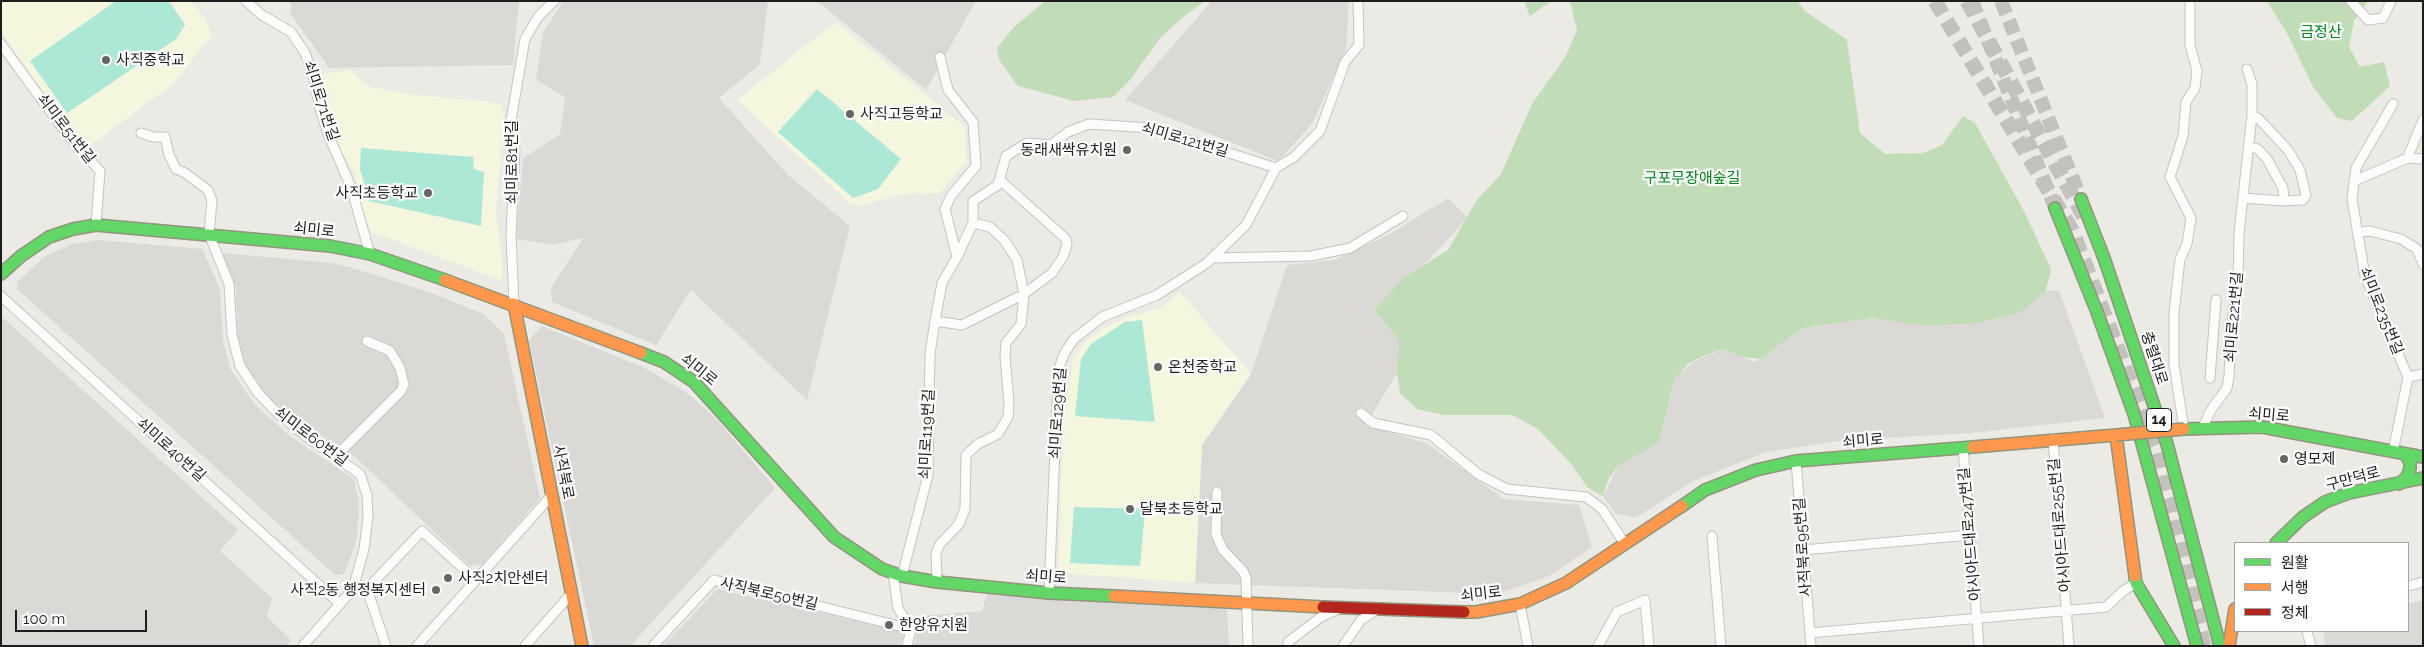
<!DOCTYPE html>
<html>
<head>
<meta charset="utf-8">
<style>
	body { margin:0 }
	#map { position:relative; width:2424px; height:647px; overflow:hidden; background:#eceae4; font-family:Raleway,"Noto Sans KR",sans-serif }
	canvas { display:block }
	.frame { position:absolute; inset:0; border:2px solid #1d1d1d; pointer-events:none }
	.legend { position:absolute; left:2234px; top:542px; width:175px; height:90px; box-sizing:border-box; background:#fff; border:1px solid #a5a5a5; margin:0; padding:6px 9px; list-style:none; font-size:15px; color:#1d1d1d }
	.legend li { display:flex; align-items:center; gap:10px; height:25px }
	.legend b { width:25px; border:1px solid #a5a5a5 }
	.scale { position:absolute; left:15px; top:610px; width:132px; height:22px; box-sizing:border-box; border:2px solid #1d1d1d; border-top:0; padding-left:6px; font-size:15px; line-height:18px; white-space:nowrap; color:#1d1d1d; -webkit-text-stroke:4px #fff; paint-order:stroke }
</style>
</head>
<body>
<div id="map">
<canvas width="2424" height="647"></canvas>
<div class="frame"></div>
<ul class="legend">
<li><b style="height:6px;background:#63d668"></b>원활</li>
<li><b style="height:6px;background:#ff974d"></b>서행</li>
<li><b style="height:6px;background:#b3261e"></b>정체</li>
</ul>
<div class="scale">100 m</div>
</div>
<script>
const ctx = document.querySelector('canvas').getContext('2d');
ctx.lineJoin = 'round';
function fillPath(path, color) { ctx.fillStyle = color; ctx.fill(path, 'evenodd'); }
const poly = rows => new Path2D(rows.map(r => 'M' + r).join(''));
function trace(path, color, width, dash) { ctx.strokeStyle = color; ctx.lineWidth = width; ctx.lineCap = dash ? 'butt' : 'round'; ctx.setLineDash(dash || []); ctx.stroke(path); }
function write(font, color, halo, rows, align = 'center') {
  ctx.font = font + ' Raleway,"Noto Sans KR",sans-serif'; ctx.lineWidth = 4.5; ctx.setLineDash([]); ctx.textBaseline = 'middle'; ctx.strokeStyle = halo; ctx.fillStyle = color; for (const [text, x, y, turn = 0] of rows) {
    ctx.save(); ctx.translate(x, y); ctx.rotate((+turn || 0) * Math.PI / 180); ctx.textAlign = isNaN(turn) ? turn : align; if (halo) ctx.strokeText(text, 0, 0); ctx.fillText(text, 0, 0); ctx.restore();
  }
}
const residential = poly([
	[291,1,519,1,513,65,329,68,290,13],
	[563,1,768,1,760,64,719,98,787,174,850,226,807,400,691,290,656,345,552,302,551,288,583,238,553,245,516,239,523,158,560,134,565,97,536,80,543,33],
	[817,1,976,1,926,90],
	[1212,1,1349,1,1346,49,1312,124,1278,161,1125,100],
	[1448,198,1467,217,1463,223,1415,274,1402,279,1374,310,1399,340,1397,373,1366,425,1426,443,1504,499,1579,505,1592,547,1549,576,1497,594,1195,583,1202,445,1251,374,1287,265,1335,260,1392,233],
	[99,240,202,249,220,289,223,342,231,370,255,405,290,436,354,479,359,503,357,538,346,571,342,575,335,575,17,289,17,282,44,257,72,244],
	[223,253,332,263,346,266,429,292,484,314,504,334,540,498,483,564,470,566,351,453,347,456,320,441,290,418,263,390,244,363,238,344,236,289,221,255],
	[2059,290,2105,418,1970,433,1838,441,1766,452,1693,481,1635,518,1615,513,1603,496,1619,465,1669,403,1674,379,1693,362,1722,349,1755,362,1803,328,1872,318,1897,321,1978,323,2020,313,2046,291],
	[1,316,238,530,220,551,272,598,267,617,291,640,286,646,1,646],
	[542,326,647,369,690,395,719,422,775,488,630,646,594,646,529,340],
	[717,589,904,632,900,646,663,646],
	[987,594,1227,608,1229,646,914,646,920,616,982,611],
	[2423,600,2423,646,2325,646,2323,636,2326,631,2408,631,2408,604]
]);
const education = poly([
	[1,1,191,1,204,17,212,35,172,85,91,145,70,129,1,32],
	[837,23,965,127,967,161,940,193,902,194,859,206,849,202,737,100,820,34],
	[350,70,371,87,409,94,500,103,504,115,496,213,503,268,501,280,371,232,365,216,354,173,334,139,326,120,328,96,322,74],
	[1180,292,1251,374,1202,445,1195,583,1058,573,1063,429,1073,359,1084,343,1104,328,1126,317,1159,309]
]);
const forest = poly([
	[1045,1,1205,1,1183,17,1160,38,1130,80,1113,97,1074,101,1018,86,999,60,997,48,1014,27],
	[1524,1,1551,1,1530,16],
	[1570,1,1797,1,1805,11,1847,40,1860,133,1885,154,1923,153,1942,145,1963,116,1975,123,2025,213,2051,269,2046,291,2020,313,1978,323,1927,326,1872,318,1803,328,1775,348,1763,359,1743,357,1722,349,1701,357,1688,364,1674,380,1659,442,1619,465,1608,480,1603,496,1588,488,1571,464,1538,429,1512,415,1444,415,1417,409,1400,393,1397,373,1399,340,1374,310,1402,279,1448,250,1477,200,1501,174,1532,104,1566,56,1577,30],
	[2267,1,2368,1,2354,21,2349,47,2360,67,2384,62,2390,86,2352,121,2337,118,2313,87,2288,35]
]);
const pitch = poly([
	[116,1,169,1,185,25,176,39,67,113,30,61],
	[817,89,901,159,878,189,853,198,778,132],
	[361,148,473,157,474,169,484,172,481,226,369,201,360,169],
	[1142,320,1155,422,1075,416,1081,359,1091,344,1125,322],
	[1074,507,1145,509,1140,566,1070,563]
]);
const primaryTunnel = poly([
	[1972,1,2055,208],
	[2001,1,2081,199]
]);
const highwayTunnel = poly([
	[1935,1,2072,230,2157,450,2204,646],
	[1967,1,2084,217]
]);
const street = poly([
	[246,1,262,15,291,32,305,53,313,75,320,109,328,134,351,187,370,254],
	[2351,1,2368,20,2383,18,2391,1],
	[1,44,69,137,100,171,96,225],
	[2393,104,2356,168,2352,199,2365,276,2408,377,2393,452],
	[141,133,153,137,165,137,169,155,176,169,185,173,208,190,212,201,209,234,229,284,232,335,240,366,258,393,277,413,307,437,360,474,367,495,368,517,364,549,353,589],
	[2250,147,2258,149,2267,159,2283,188,2284,201],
	[2407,159,2423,120],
	[1000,180,1066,239,1067,244,1063,257,1052,273,1024,294],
	[2354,181,2408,158,2423,159],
	[2243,198,2284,201,2303,200,2306,195,2300,170,2288,150,2259,119,2252,115],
	[2357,232,2370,231,2401,239,2417,249,2423,264],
	[957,257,973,223,973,201,998,185,1006,156,1027,143,1051,145,1068,132,1089,124,1151,128,1276,168],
	[1214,258,1311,256,1350,248,1403,216],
	[1,296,340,604],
	[514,304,511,235,515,149,510,126,525,39,538,17,554,1],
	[935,321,962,325,1018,297,1023,299],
	[2408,377,2423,374],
	[2210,378,2216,300],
	[1361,413,1373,423,1431,435,1478,474,1507,489,1586,497,1602,509,1625,544],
	[2184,429,2174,364,2174,313,2180,259,2187,244,2191,218,2170,177,2183,136,2186,102,2195,88,2197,71,2190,45,2190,4],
	[2202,429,2211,410,2227,388,2229,376,2231,328,2238,280,2239,233,2252,115,2252,84,2247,69],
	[2053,439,2069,646],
	[1963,448,1979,646],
	[336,456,401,391,404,384,400,368,390,351,367,341],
	[1796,461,1811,646],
	[1217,492,1216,534,1223,550,1243,571,1246,578,1248,646],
	[1712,536,1721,646],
	[1803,550,1970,535],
	[893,573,898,608,911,629,907,646],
	[902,576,928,475,930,354,935,321,942,283,957,257,945,209,951,196,976,166,973,122,948,90,940,57],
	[937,582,936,553,940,544,959,524,965,509,966,455,978,444,998,434,1008,417,1009,402,1005,357,1006,343,1021,324,1024,294,1017,260,1005,241,990,227,973,223],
	[2408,586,2423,582],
	[367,589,422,531,476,580],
	[367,589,386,646],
	[1049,593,1057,402,1060,365,1065,352,1074,339,1102,317,1157,295,1207,263,1246,225,1276,168,1294,157,1320,131,1345,62,1359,45,1358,1],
	[1520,604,1528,646],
	[2307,631,2311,646],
	[1810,633,2106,607,2123,591,2136,583],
	[303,646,353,589,359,589],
	[417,646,552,495],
	[525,646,571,594],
	[653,646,714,580,911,629],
	[1288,646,1288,642,1321,617,1339,609],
	[1343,646,1361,620,1378,609],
	[1598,646,1617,612,1645,600,1649,646]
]);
const fast = poly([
	[2081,199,2104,258,2167,444,2220,646],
	[2055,208,2097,312,2134,414,2197,646],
	[1,274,21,256,49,237,73,229,96,225,330,246,370,254,445,280],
	[641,353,664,362,694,382,834,537,882,569,902,576,937,582,1049,593,1114,596],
	[2184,429,2262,427,2423,457],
	[2399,484,2407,477,2410,469,2410,462,2405,454],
	[1682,506,1705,490,1756,470,1796,461,1973,447],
	[2276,543,2303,517,2325,502,2349,493,2423,478],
	[2135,576,2136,583,2174,646]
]);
const slow = poly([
	[445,280,641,353],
	[514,304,582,646],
	[1973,447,2116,435,2135,576],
	[1114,596,1323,607],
	[1464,612,1476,612,1520,604,1566,583,1682,506],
	[2229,646,2235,609]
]);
const jam = poly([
	[1323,607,1464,612]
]);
const slowBridge = poly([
	[2116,435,2184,429]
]);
const markers = [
	[106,60,5,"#656563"],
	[850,114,5,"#656563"],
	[1127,150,5,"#656563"],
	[428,193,5,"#656563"],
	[1158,367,5,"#656563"],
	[2284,459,5,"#656563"],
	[1130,509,5,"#656563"],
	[448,578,5,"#656563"],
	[436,590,5,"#656563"],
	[889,625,5,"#656563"]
];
const shields = [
	[2159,420,25]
];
const shieldNames = [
	["14",2159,420]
];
const parkNames = [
	["금정산",2321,32],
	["구포무장애숲길",1692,178]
];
const poiNames = [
	["사직중학교",116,60],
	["사직고등학교",860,114],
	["동래새싹유치원",1117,150,"right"],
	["사직초등학교",418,193,"right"],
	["온천중학교",1168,367],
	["영모제",2294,459],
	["달북초등학교",1140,509],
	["사직2치안센터",458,578],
	["사직2동 행정복지센터",426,590,"right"],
	["한양유치원",899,625]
];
const streetNames = [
	["쇠미로71번길",321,101,72],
	["쇠미로51번길",66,129,52],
	["쇠미로121번길",1185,140,16],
	["쇠미로81번길",512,162,-90],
	["쇠미로",314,230,6],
	["쇠미로235번길",2381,311,68],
	["쇠미로221번길",2234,317,-85],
	["충렬대로",2154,358,72],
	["쇠미로",699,370,39],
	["쇠미로129번길",1058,413,-86],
	["쇠미로",2269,415,5],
	["쇠미로119번길",927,434,-87],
	["쇠미로60번길",311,437,37],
	["쇠미로",1863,441,-5],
	["쇠미로40번길",171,450,42],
	["사직북로",563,472,79],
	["구만덕로",2353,479,-15],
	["아시아드대로255번길",2060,525,-95],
	["아시아드대로247번길",1970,534,-95],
	["사직북로95번길",1803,547,-94],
	["쇠미로",1046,577,4],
	["사직북로50번길",769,594,13],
	["쇠미로",1481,594,-6]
];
fillPath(residential, '#dbd9d6');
fillPath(education, '#f4f6de');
fillPath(forest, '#c1ddb7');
fillPath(pitch, '#ace8d5');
trace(primaryTunnel, '#c3c1bc', 14, [14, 7]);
trace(highwayTunnel, '#c3c1bc', 15, [15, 8]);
trace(street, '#c4c4c1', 11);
trace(fast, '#91957c', 14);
trace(slow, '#91957c', 14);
trace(jam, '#91957c', 14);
trace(street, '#fcfcfb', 9);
trace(fast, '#63d668', 11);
trace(slow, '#ff974d', 11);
trace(jam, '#b3261e', 11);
trace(slowBridge, '#91957c', 14, []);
trace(slowBridge, '#ff974d', 11);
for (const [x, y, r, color] of markers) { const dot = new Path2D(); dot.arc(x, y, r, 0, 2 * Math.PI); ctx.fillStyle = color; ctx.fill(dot); trace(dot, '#fff', 2); }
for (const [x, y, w] of shields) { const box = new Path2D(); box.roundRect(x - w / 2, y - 11.5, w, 23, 4); ctx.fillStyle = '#fff'; ctx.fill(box); trace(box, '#1d1d1d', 1); }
write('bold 14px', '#1d1d1d', null, shieldNames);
write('15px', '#02831c', '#fff', parkNames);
write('15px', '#1d1d1d', '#fff', poiNames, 'left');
write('15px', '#1d1d1d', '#fff', streetNames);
</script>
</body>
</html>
